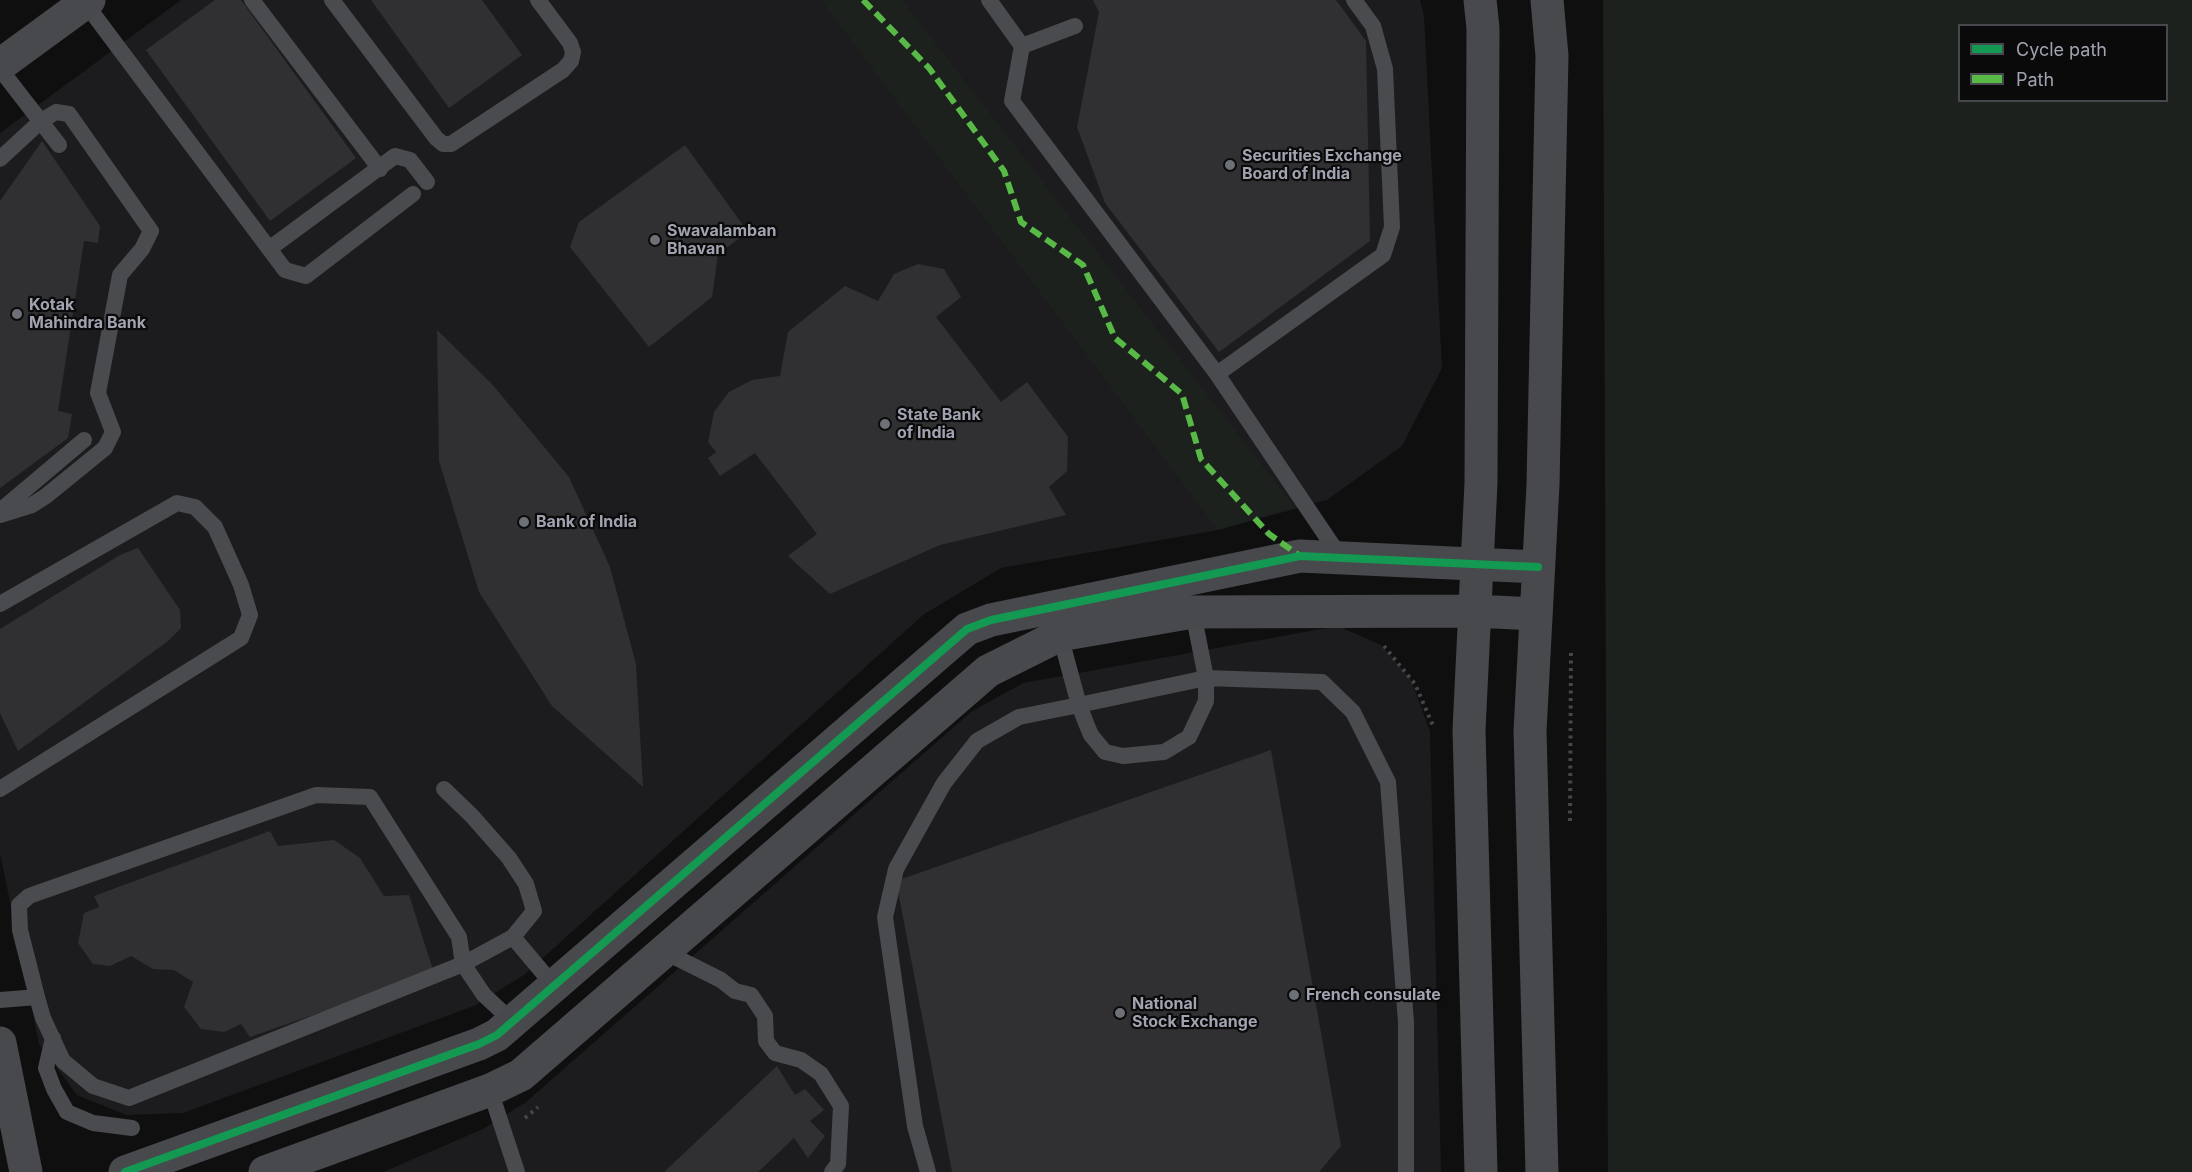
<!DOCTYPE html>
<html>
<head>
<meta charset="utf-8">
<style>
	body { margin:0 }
	#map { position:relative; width:2192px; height:1172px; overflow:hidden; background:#0f0f10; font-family:Inter,sans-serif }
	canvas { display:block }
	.legend { position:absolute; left:1958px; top:24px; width:210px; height:78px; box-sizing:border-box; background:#0a0a0b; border:2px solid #46484d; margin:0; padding:8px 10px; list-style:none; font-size:18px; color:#a1a4b0 }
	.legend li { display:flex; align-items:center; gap:12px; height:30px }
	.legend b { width:30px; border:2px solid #46484d }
</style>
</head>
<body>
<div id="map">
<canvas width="2192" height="1172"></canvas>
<ul class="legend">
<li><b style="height:8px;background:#139951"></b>Cycle path</li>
<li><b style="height:8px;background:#58b947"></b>Path</li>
</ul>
</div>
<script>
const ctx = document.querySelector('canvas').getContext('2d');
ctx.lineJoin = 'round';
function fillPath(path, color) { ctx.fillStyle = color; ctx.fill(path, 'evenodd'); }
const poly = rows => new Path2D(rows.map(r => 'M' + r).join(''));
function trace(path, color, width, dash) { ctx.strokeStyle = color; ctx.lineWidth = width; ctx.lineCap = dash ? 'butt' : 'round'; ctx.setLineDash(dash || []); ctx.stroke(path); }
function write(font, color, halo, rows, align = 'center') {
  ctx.font = font + ' Inter,sans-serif'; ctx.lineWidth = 4.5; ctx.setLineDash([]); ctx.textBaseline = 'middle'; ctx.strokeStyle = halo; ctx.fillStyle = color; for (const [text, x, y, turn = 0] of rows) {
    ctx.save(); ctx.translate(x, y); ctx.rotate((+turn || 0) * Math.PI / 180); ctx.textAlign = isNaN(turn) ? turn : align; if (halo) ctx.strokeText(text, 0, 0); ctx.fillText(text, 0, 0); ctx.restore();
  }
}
const built = poly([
	[181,0,1420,0,1424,16,1442,368,1402,446,1327,500,1218,530,1001,568,923,615,524,975,474,1006,183,1113,126,1115,77,1095,39,1044,0,853,0,133],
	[1338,626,1381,645,1410,678,1430,731,1441,1172,383,1172,483,1129,526,1102,971,712,1023,683]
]);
const green = poly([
	[821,0,902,0,1294,507,1218,530],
	[1603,0,2192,0,2192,1172,1608,1172],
	[1960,26,2166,26,2166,100,1960,100]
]);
const building = poly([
	[215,0,241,0,356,158,270,221,146,50],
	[371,0,482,0,522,55,449,108],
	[1093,0,1336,0,1366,41,1370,241,1219,352,1105,203,1077,127,1099,12],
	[42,141,100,226,98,243,84,241,58,411,72,414,68,438,0,488,0,201],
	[685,145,748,232,718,254,712,297,649,347,570,247,579,222],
	[918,264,944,269,961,297,936,317,1001,402,1027,382,1068,437,1067,471,1049,487,1066,515,940,545,830,594,788,556,817,534,755,453,720,476,708,458,716,452,708,442,714,412,729,392,752,380,780,376,788,332,845,286,878,301,894,274],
	[437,330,492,384,569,477,610,567,636,664,643,787,552,706,479,592,439,461],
	[138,548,180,610,181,628,168,641,18,751,0,713,0,629,120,555],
	[1271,750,1341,1146,1319,1172,952,1172,896,881],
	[270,831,278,846,334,840,360,858,384,896,409,895,434,973,250,1037,241,1024,224,1032,201,1029,184,1007,193,982,174,970,153,969,131,956,110,966,93,964,78,943,84,913,99,907,94,896],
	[777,1066,795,1095,805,1089,824,1110,810,1121,825,1136,808,1158,794,1138,758,1172,664,1172]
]);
const path = poly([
	[1384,646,1415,684,1434,728],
	[1570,821,1571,649],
	[525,1118,538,1107]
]);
const lane = poly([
	[252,0,380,169],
	[332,0,436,138,443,144,451,144,563,70,571,61,573,52,570,43,538,0],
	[989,0,1022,46,1012,101,1217,374,1341,558],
	[85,3,285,270,306,276,413,194],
	[1022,46,1075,26],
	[0,69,59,145],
	[0,159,41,121,56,112,69,114,151,231,142,249,120,275,98,393,113,432,105,448,46,496,32,505,0,515],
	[269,249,395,156,410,160,427,182],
	[1217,374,1383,255,1392,227,1385,69,1373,26,1354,0],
	[0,511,84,440],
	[0,604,177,503,195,507,215,527,241,585,250,615,241,638,0,789],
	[1193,612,1206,678,1322,682,1353,712,1388,782,1406,1022,1406,1172],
	[513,937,555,987],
	[663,951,721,980,735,991,751,995,765,1016,766,1041,775,1053,801,1060,821,1074,841,1106,838,1164,832,1172],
	[37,997,20,930,19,905,29,896,316,795,370,797,459,937,463,964,484,995,514,1023],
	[0,1000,37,997,43,1018,63,1061,93,1086,129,1098,463,964,513,937,534,911,526,884,509,858,472,816,444,789],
	[53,1038,46,1068,54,1089,67,1112,93,1123,132,1128],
	[490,1090,517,1172],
	[928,1172,915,1126,885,917,896,869,944,783,977,741,1019,717,1079,705,1206,678,1206,701,1189,737,1164,752,1123,756,1105,752,1091,735,1086,723,1079,705,1060,635]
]);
const secondary = poly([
	[1480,0,1483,28,1481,483,1469,730,1481,1172],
	[0,65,89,0],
	[0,1043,26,1172],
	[125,1172,479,1044,497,1035,967,629,991,620,1300,556,1538,567],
	[265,1172,490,1090,521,1075,988,671,1060,635,1193,612,1474,611,1536,614],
	[1542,1172,1530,731,1543,485,1552,56,1547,0]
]);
const quiet = poly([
	[863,0,929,68,1004,171,1021,222,1083,265,1115,338,1182,394,1201,459,1269,534,1300,556]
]);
const cycleway = poly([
	[125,1172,479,1044,497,1035,967,629,991,620,1300,556,1538,567]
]);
const markers = [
	[1230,165,6,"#6e7078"],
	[655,240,6,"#6e7078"],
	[17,314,6,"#6e7078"],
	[885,424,6,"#6e7078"],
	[524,522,6,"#6e7078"],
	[1294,995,6,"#6e7078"],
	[1120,1013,6,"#6e7078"]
];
const poiNames = [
	["Securities Exchange",1242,156],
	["Board of India",1242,174],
	["Swavalamban",667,231],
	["Bhavan",667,249],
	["Kotak",29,305],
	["Mahindra Bank",29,323],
	["State Bank",897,415],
	["of India",897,433],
	["Bank of India",536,522],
	["French consulate",1306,995],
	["National",1132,1004],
	["Stock Exchange",1132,1022]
];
fillPath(built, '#1c1c1e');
fillPath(green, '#1c211d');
fillPath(building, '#303032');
trace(path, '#45464a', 4, [3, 4.5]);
trace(lane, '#4a4b4e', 16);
trace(secondary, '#48494c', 33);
trace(quiet, '#58b947', 6, [12, 6]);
trace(cycleway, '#139951', 8);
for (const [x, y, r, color] of markers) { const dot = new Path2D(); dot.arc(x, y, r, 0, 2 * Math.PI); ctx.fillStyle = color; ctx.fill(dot); trace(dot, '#0a0a0b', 2); }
write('bold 16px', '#a1a4b0', '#0a0a0b', poiNames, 'left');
</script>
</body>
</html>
